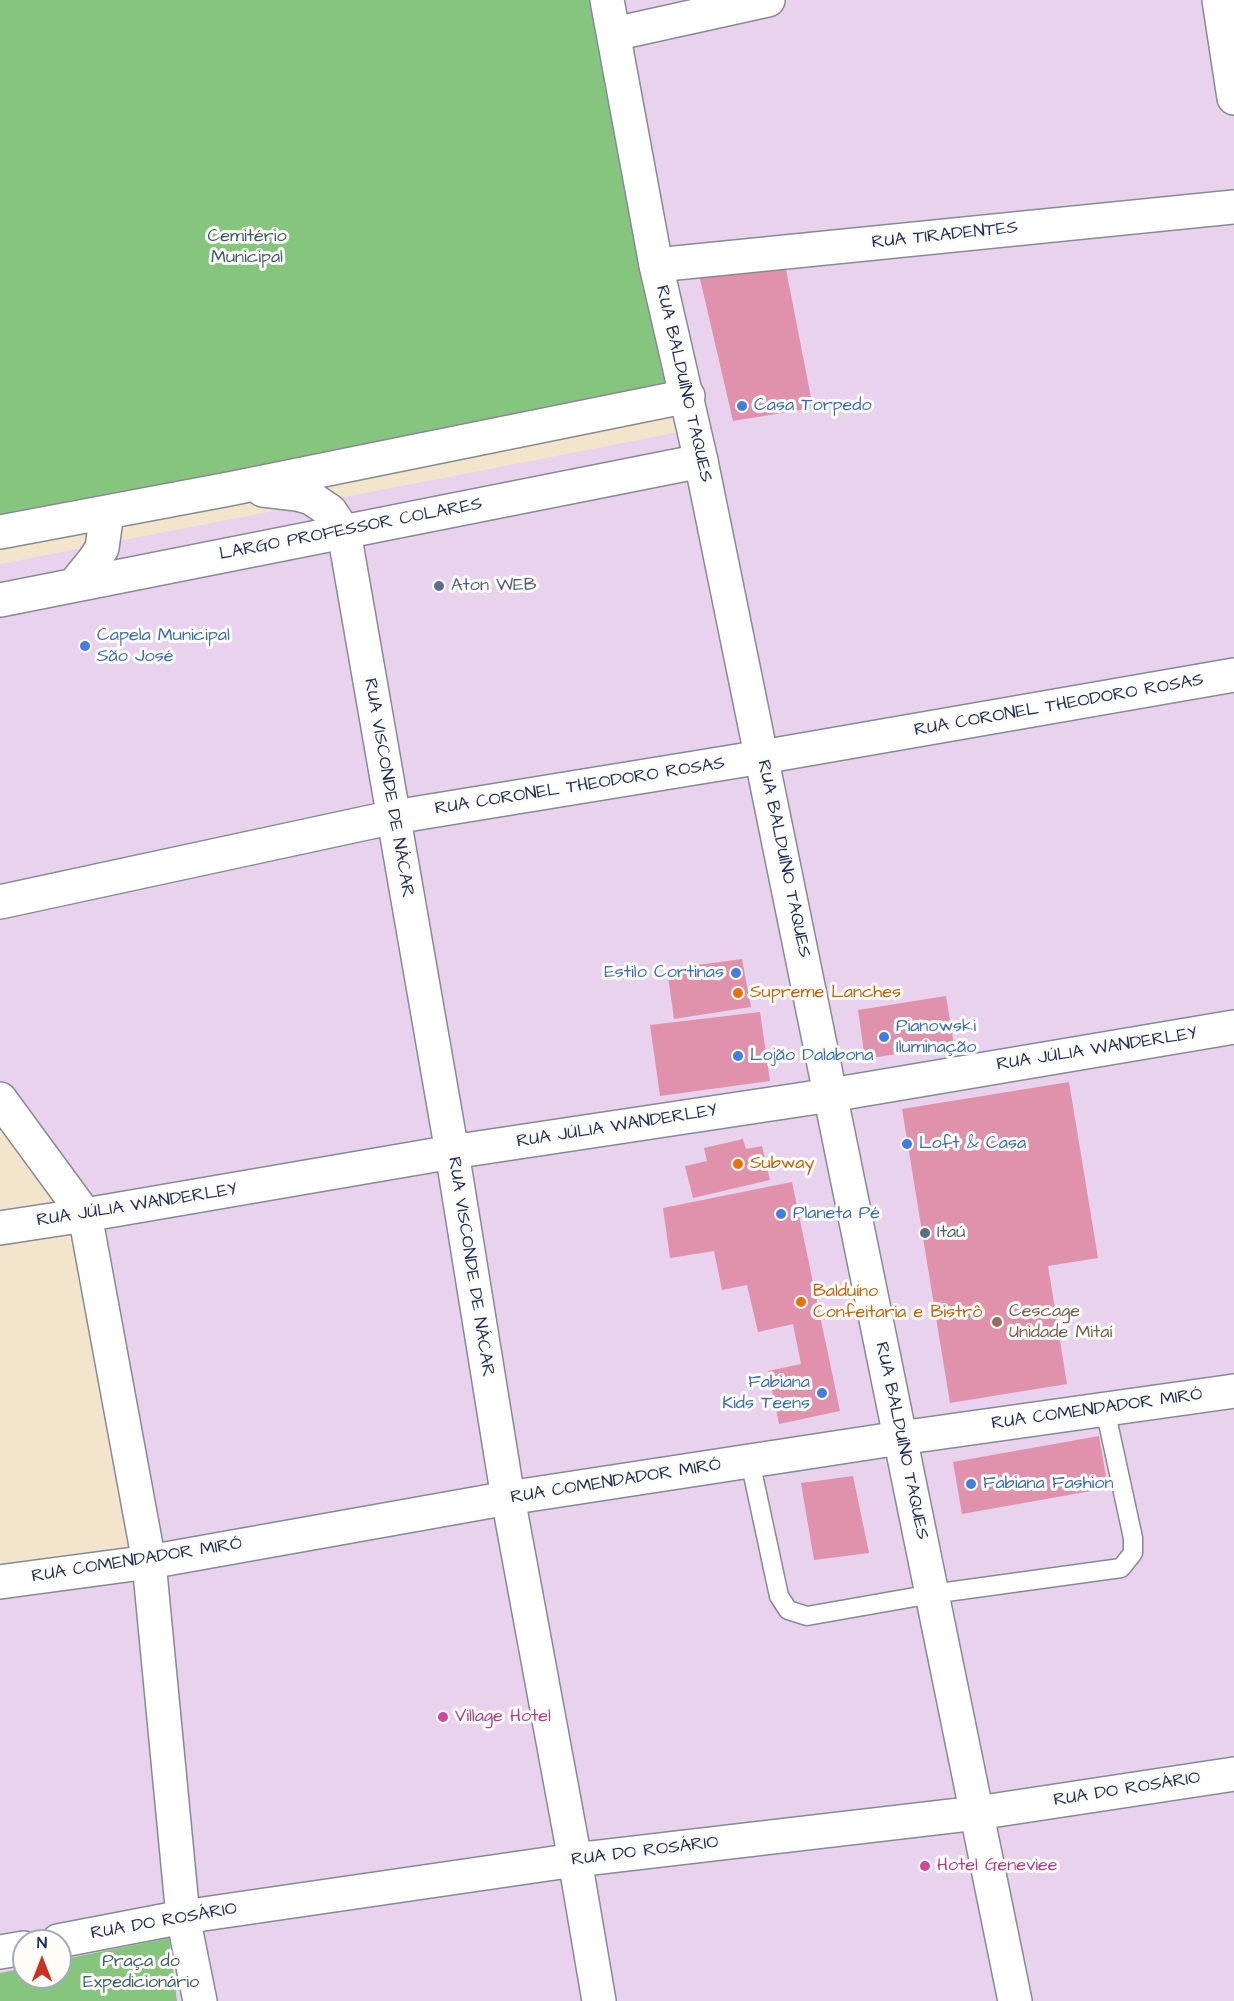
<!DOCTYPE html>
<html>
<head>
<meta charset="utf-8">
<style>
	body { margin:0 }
	#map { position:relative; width:1234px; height:2001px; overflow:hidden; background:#f3e5cc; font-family:"Architects Daughter",sans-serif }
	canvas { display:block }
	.north { position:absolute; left:12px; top:1929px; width:60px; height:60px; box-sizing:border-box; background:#fdfcf7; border:2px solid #a3aaba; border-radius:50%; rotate:0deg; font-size:16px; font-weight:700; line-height:24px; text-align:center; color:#1b2f5e }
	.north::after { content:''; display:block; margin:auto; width:21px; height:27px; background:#c8321e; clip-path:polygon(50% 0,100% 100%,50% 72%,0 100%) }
</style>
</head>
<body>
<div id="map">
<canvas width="1234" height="2001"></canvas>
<div class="north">N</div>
</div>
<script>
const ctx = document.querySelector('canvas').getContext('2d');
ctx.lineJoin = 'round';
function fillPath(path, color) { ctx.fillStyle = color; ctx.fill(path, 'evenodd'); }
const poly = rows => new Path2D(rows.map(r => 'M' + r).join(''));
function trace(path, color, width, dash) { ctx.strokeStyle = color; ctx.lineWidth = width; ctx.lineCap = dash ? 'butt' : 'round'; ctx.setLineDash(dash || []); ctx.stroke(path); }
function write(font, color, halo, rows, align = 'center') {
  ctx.font = font + ' "Architects Daughter",sans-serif'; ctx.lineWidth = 6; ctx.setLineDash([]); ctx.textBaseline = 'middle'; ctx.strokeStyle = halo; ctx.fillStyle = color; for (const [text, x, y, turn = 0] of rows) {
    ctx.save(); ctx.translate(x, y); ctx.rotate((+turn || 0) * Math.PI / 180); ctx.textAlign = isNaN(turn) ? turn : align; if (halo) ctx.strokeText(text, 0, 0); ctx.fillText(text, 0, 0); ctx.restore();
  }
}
const built = poly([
	[601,0,1234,0,1234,2001,0,2001,0,1583,146,1561,79,1218,0,1110,0,564,695,429],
	[24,1941,60,1941,60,1977,24,1977]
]);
const green = poly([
	[0,0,595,0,679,414,0,543],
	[169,1938,177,2001,0,2001,0,1973,24,1968,24,1977,60,1977,60,1960]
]);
const building = poly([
	[784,259,813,408,733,421,698,270],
	[742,959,751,1007,674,1019,667,969],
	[946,996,954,1045,865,1059,858,1010],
	[760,1012,770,1081,660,1096,650,1025],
	[1069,1082,1098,1258,1048,1266,1067,1384,950,1403,902,1109],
	[743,1139,746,1149,762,1146,770,1180,693,1198,685,1166,707,1161,704,1148],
	[792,1182,840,1411,779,1424,768,1371,801,1364,793,1324,758,1332,747,1285,722,1290,714,1251,670,1258,663,1208],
	[1099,1436,1108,1488,962,1514,953,1462],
	[853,1476,869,1553,814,1560,801,1483]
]);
const lane = poly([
	[750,1461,779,1596,788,1610,807,1616,932,1594,1121,1568,1133,1553,1133,1538,1105,1409]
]);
const street = poly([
	[656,265,1234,207],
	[344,532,452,1152,508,1498,575,1860,599,2001],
	[0,902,394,817,762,757,1234,675],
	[0,1099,85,1215,149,1562,183,1917,200,2001],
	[0,1228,85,1215,452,1152,831,1095,1234,1027]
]);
const secondary = poly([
	[614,34,768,0],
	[263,490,297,494,311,498,330,511,344,532],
	[0,532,229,489,688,396],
	[74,585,95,559,102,548,107,512],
	[0,600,701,461],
	[0,1582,149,1562,508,1498,900,1438,1234,1391],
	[58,1941,183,1917,575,1860,977,1813,1234,1774],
	[0,1952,24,1948]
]);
const primary = poly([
	[607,0,656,265,701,461,1015,2001],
	[1219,0,1234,98]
]);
const markers = [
	[742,406,6,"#3f7fe0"],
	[439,586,6,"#5c6f8a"],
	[85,646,6,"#3f7fe0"],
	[736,973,6,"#3f7fe0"],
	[738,993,6,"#e8710a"],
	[884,1037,6,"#3f7fe0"],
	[738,1056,6,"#3f7fe0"],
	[907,1144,6,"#3f7fe0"],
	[738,1164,6,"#e8710a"],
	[781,1214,6,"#3f7fe0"],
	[925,1233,6,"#5c6f8a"],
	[801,1302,6,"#e8710a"],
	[997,1322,6,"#8d6e63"],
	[822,1393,6,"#3f7fe0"],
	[971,1484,6,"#3f7fe0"],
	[443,1717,6,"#d1479c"],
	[925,1866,6,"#d1479c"]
];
const streetNames = [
	["RUA TIRADENTES",945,236,-6],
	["RUA BALDUÍNO TAQUES",683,384,77],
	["LARGO PROFESSOR COLARES",351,530,-11],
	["RUA CORONEL THEODORO ROSAS",1059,706,-10],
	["RUA CORONEL THEODORO ROSAS",580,787,-9],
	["RUA VISCONDE DE NÁCAR",388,788,80],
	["RUA BALDUÍNO TAQUES",783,859,78],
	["RUA JÚLIA WANDERLEY",1097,1050,-9],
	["RUA JÚLIA WANDERLEY",617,1127,-9],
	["RUA JÚLIA WANDERLEY",137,1206,-9],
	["RUA VISCONDE DE NÁCAR",470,1267,81],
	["RUA COMENDADOR MIRÓ",1097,1410,-8],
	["RUA BALDUÍNO TAQUES",901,1441,78],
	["RUA COMENDADOR MIRÓ",616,1482,-9],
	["RUA COMENDADOR MIRÓ",137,1561,-9],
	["RUA DO ROSÁRIO",1127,1790,-9],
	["RUA DO ROSÁRIO",645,1852,-7],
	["RUA DO ROSÁRIO",164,1922,-10]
];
const parkNames = [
	["Cemitério",247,237],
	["Municipal",247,258],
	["Praça do",141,1962],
	["Expedicionário",141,1983]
];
const shopNames = [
	["Casa Torpedo",754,406],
	["Capela Municipal",97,636],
	["São José",97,657],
	["Estilo Cortinas",724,973,"right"],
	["Pianowski",896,1027],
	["Iluminação",896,1048],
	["Lojão Dalabona",750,1056],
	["Loft & Casa",919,1144],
	["Planeta Pé",793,1214],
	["Fabiana",810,1383,"right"],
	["Kids Teens",810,1404,"right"],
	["Fabiana Fashion",983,1484]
];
const serviceNames = [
	["Aton WEB",451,586],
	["Itaú",937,1233]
];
const foodNames = [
	["Supreme Lanches",750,993],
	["Subway",750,1164],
	["Balduíno",813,1292],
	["Confeitaria e Bistrô",813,1313]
];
const educationNames = [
	["Cescage",1009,1312],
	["Unidade Mitaí",1009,1333]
];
const hotelNames = [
	["Village Hotel",455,1717],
	["Hotel Geneviee",937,1866]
];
fillPath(built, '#e8d2ee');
fillPath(green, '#85c57d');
fillPath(building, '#e092ad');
trace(lane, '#878a95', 21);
trace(street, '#878a95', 36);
trace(secondary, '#878a95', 36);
trace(primary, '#878a95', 36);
trace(lane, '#fff', 18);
trace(street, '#fff', 33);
trace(secondary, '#fff', 33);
trace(primary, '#fff', 33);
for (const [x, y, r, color] of markers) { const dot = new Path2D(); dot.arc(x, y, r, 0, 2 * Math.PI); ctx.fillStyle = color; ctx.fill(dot); trace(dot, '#fdfcf7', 2); }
write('18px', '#1b2f5e', '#fdfcf7', streetNames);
write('18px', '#3b5c67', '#fdfcf7', parkNames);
write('18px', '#366cbe', '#fdfcf7', shopNames, 'left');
write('18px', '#4e5e75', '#fdfcf7', serviceNames, 'left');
write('18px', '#c56008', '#fdfcf7', foodNames, 'left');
write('18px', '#785e54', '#fdfcf7', educationNames, 'left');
write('18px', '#b23c85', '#fdfcf7', hotelNames, 'left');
</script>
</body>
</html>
